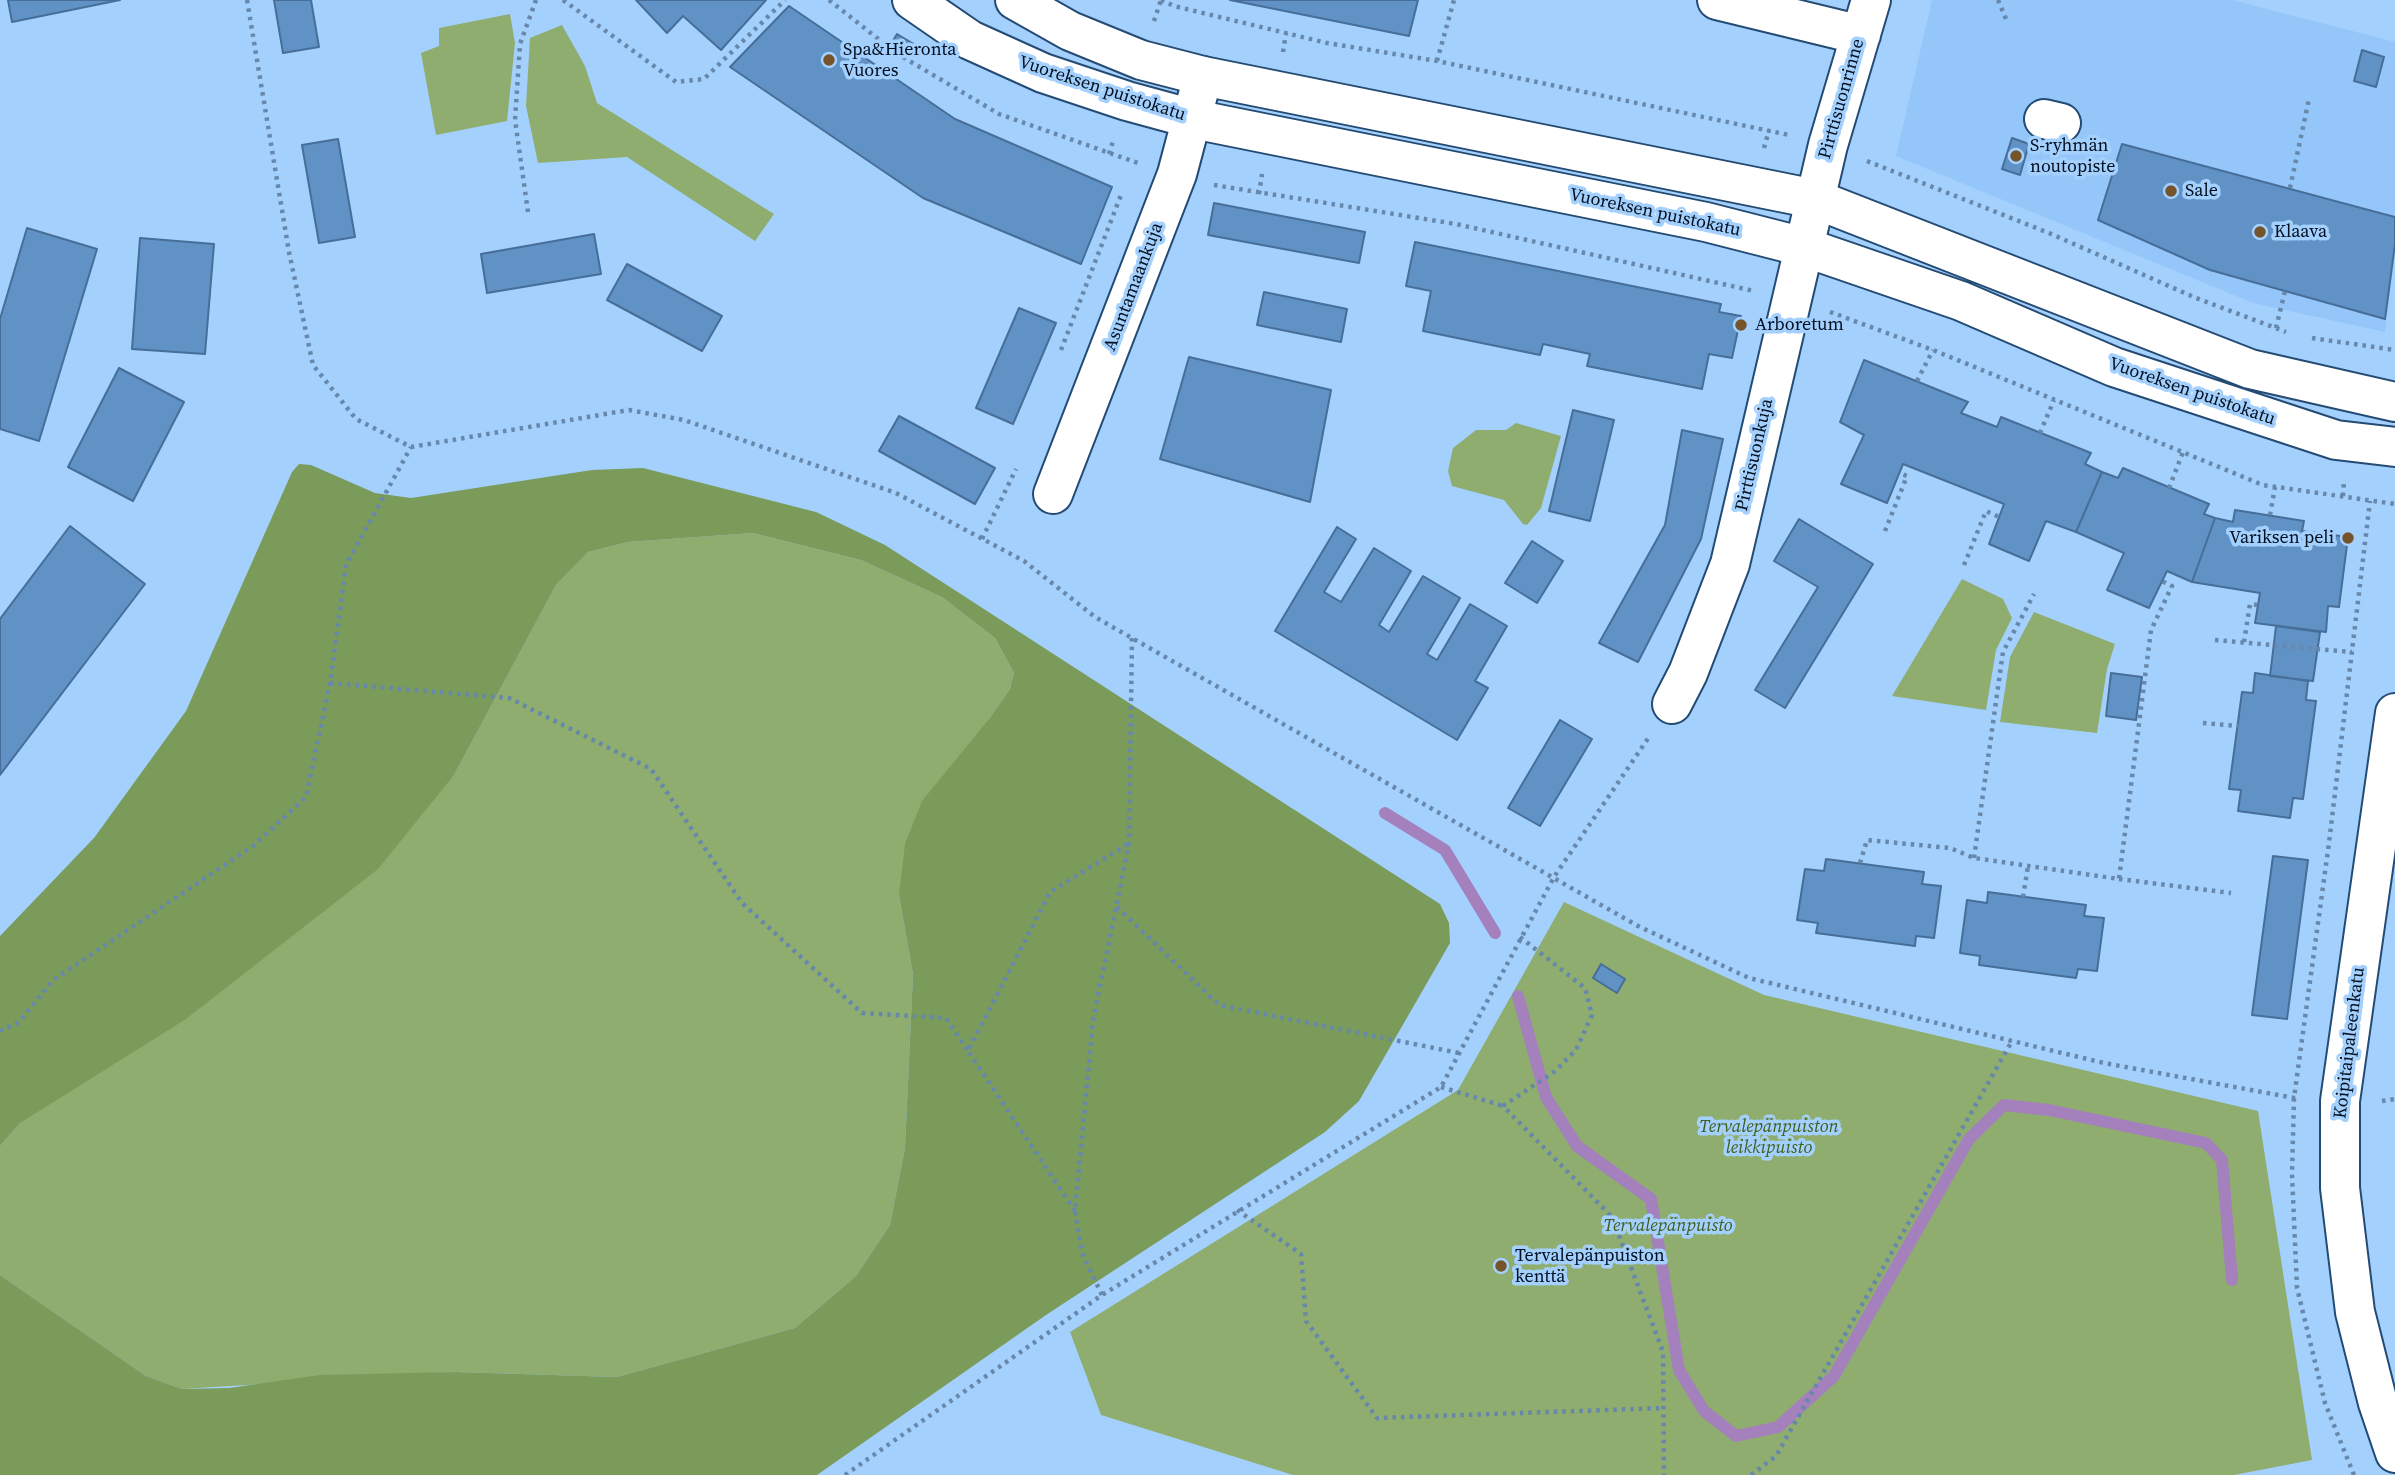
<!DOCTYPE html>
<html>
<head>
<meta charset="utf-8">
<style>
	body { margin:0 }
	canvas { display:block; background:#a4d0fe }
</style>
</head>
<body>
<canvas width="2395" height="1475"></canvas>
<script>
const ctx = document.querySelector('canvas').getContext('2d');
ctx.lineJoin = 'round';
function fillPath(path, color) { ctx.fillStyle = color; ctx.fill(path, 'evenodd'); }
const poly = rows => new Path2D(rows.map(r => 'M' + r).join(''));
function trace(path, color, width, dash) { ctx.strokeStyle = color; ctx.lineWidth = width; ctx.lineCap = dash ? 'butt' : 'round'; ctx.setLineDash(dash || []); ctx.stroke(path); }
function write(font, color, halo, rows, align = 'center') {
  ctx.font = font + ' "Source Serif 4",serif'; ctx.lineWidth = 7; ctx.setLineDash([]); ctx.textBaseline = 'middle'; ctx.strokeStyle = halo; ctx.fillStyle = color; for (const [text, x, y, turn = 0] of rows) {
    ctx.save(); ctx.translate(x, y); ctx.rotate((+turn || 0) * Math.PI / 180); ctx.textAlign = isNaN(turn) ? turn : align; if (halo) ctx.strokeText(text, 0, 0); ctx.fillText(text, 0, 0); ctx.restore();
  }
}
const built = poly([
	[1932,0,2232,0,2395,42,2395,253,2385,332,2253,303,1896,156]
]);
const green = poly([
	[510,14,515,43,507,121,436,135,421,53,439,46,439,28],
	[562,25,585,66,597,103,774,214,755,241,627,157,538,163,526,106,530,38],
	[1516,423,1561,436,1541,508,1527,525,1523,524,1504,500,1452,486,1448,471,1453,448,1476,430,1506,430],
	[753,533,861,560,942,597,995,638,1014,673,1010,689,989,719,899,895,913,974,905,1148,890,1225,856,1276,795,1328,617,1377,456,1372,182,1389,146,1376,0,1275,0,1146,20,1123,454,775,556,585,588,552,628,542],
	[1962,579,2003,599,2012,618,1996,650,1986,710,1892,696],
	[2034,612,2115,644,2107,669,2097,733,2000,722,2010,657],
	[1564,902,1764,995,2258,1111,2312,1460,2234,1475,1293,1475,1101,1415,1070,1332,1458,1090]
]);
const forest = poly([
	[299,464,311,465,375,493,411,498,592,470,643,468,816,512,885,545,1440,904,1449,923,1450,943,1359,1101,1325,1132,1046,1315,817,1475,0,1475,0,1275,146,1376,182,1389,229,1388,320,1375,456,1372,617,1377,795,1328,856,1276,890,1225,905,1148,913,974,899,895,905,844,922,801,989,719,1010,689,1014,673,995,638,942,597,861,560,753,533,628,542,588,552,556,585,454,775,378,869,186,1019,20,1123,0,1146,0,936,94,838,186,711,292,472]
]);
const stream = poly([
	[1385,813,1445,850,1495,933],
	[1518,996,1546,1097,1577,1146,1651,1199,1679,1370,1704,1411,1736,1436,1778,1427,1834,1376,1969,1139,2004,1105,2049,1110,2206,1143,2222,1160,2232,1280]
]);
const building = poly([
	[8,0,120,0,12,22,8,0],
	[274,0,311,0,319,47,283,53,274,0],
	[636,0,766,0,721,50,683,16,667,33,636,0],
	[1230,0,1418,0,1409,36,1230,0],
	[789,6,955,119,1112,187,1081,264,923,198,730,67,789,6],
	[897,34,917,46,911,56,891,44,897,34],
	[2362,50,2384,57,2376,87,2354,81,2362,50],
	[2012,138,2029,144,2020,175,2002,169,2012,138],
	[338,139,355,237,319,243,302,145,338,139],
	[2122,144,2395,217,2395,244,2385,319,2210,270,2098,220,2122,144],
	[1214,203,1365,232,1359,263,1208,235,1214,203],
	[27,228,97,249,39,441,0,429,0,319,27,228],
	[594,234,601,274,487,293,481,254,594,234],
	[140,238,214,244,205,354,132,349,140,238],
	[1415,242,1721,304,1719,312,1741,316,1732,358,1709,354,1702,389,1587,366,1590,354,1543,344,1540,355,1423,331,1431,291,1406,286,1415,242],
	[627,264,722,316,702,351,607,300,627,264],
	[1264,292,1347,309,1341,342,1257,325,1264,292],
	[1019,308,1056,323,1013,424,976,408,1019,308],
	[1189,357,1331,390,1310,502,1160,459,1189,357],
	[1864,360,1968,402,1961,413,1997,427,2001,417,2091,453,2085,464,2102,472,2076,532,2046,521,2029,561,1989,544,2004,504,1903,464,1887,503,1841,484,1864,435,1840,422,1864,360],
	[119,368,184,402,133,501,68,467,119,368],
	[1573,410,1614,420,1590,521,1549,511,1573,410],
	[899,416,995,468,975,504,879,451,899,416],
	[1682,430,1723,439,1701,539,1638,662,1599,643,1665,525,1682,430],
	[2123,468,2209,504,2204,514,2215,518,2192,582,2167,571,2149,608,2107,590,2124,553,2076,532,2102,472,2118,478,2123,468],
	[2235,510,2304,521,2302,531,2348,537,2339,607,2328,606,2326,632,2255,623,2260,593,2192,582,2215,518,2233,522,2235,510],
	[1799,519,1873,564,1785,708,1755,690,1818,587,1774,561,1799,519],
	[70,526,145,584,0,775,0,619,70,526],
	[1337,527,1356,539,1324,592,1341,602,1374,548,1411,571,1379,625,1389,632,1423,576,1460,598,1427,654,1437,660,1470,604,1507,626,1475,681,1488,688,1457,740,1275,631,1337,527],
	[1532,541,1563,561,1537,603,1505,583,1532,541],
	[2276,626,2320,632,2313,681,2270,676,2276,626],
	[2111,673,2142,677,2136,720,2106,716,2111,673],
	[2255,673,2308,681,2306,700,2316,701,2303,799,2293,798,2290,818,2238,811,2241,790,2229,789,2242,692,2253,693,2255,673],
	[1560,720,1592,739,1540,826,1508,808,1560,720],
	[2273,856,2308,860,2287,1019,2252,1015,2273,856],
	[1826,859,1924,872,1922,884,1941,886,1934,938,1916,936,1915,946,1816,933,1818,923,1797,920,1805,869,1824,871,1826,859],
	[1988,892,2086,905,2084,916,2104,918,2097,971,2078,969,2076,978,1979,965,1980,956,1960,953,1967,900,1987,903,1988,892],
	[1601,964,1625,979,1617,993,1593,978,1601,964]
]);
const path = poly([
	[247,0,289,252,313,365,356,419,411,447,629,410,684,420,896,493,1024,561,1095,617,1638,926,1749,978,2104,1063,2300,1099],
	[563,0,676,82,704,79,785,0],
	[829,0,896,53,999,114,1138,163],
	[1161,0,1174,6,1327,43,1437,61,1789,135],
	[1998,0,2006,19],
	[1154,21,1161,0],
	[1283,52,1286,33],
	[1437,61,1454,0],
	[1764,148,1769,130],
	[1109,154,1114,138],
	[1867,161,2049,233,2196,298,2286,332],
	[1214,185,1456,224,1754,291],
	[2290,188,2309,99],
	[1259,194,1262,174],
	[528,212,515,120,520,44,536,0],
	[1830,312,1933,350,2263,485,2395,504],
	[2276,328,2285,291],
	[2312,338,2395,350],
	[1061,350,1121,195],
	[1917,381,1933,350],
	[2040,433,2054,400],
	[2169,488,2183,452],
	[2343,496,2344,480],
	[2270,515,2275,487],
	[1885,531,1907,476,1899,473],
	[982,539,1016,469],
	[1964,565,1986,511,1999,517],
	[2215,640,2352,652],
	[2244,642,2250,604,2258,605],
	[330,683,509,698,651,769,742,903,862,1013,946,1018,968,1051],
	[2203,723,2238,726],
	[1974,858,2003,652,2034,594],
	[1860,863,1867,840,1950,848,1974,858,2119,879,2151,630,2172,586,2162,581],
	[2119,879,2231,893],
	[2023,897,2028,866],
	[1117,907,1219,1005,1459,1053],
	[1520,937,1585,988,1592,1015,1576,1050,1554,1072,1503,1106,1612,1217,1663,1352,1664,1475],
	[0,1031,19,1022,53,980,253,846,306,797,330,683,346,565,411,447],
	[1441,1087,1503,1106],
	[2382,1101,2395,1099],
	[1237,1210,1301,1254,1306,1321,1377,1418,1664,1408],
	[1075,1211,968,1051,1050,892,1128,844],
	[1102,1295,1082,1253,1075,1211,1093,1020,1129,844,1132,638],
	[845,1475,1102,1295,1441,1087,1554,877,1649,737],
	[1751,1475,1776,1456,2012,1041],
	[2354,1475,2325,1403,2297,1288,2292,1174,2294,1098,2329,843,2370,501]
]);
const minor = poly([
	[1717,0,1861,35],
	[2044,119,2061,123],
	[1053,494,1177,174,1203,76],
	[1672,704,1688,673,1730,564,1828,145,1871,0],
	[2395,713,2340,1101,2340,1188,2355,1312,2378,1403,2395,1453]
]);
const major = poly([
	[912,0,970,40,1043,73,1127,101,1193,119,1706,222,1804,247,1961,301,2114,367,2336,440,2395,447],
	[1015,0,1070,31,1141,60,1203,76,1815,199,2250,369,2395,402]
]);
const markers = [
	[829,60,7,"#75542b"],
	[2016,156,7,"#75542b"],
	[2171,191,7,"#75542b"],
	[2260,232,7,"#75542b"],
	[1741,325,7,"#75542b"],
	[2348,538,7,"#75542b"],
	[1501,1266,7,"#75542b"]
];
const poiNames = [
	["Spa&Hieronta",843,50],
	["Vuores",843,71],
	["S-ryhmän",2030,146],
	["noutopiste",2030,167],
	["Sale",2185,191],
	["Klaava",2274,232],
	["Arboretum",1755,325],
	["Variksen peli",2334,538,"right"],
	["Tervalepänpuiston",1515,1256],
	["kenttä",1515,1277]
];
const streetNames = [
	["Vuoreksen puistokatu",1102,89,18],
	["Pirttisuonrinne",1842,99,-74],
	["Vuoreksen puistokatu",1655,213,12],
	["Asuntamaankuja",1134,287,-69],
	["Vuoreksen puistokatu",2192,392,19],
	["Pirttisuonkuja",1755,455,-77],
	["Koipitaipaleenkatu",2350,1043,-83]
];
const parkNames = [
	["Tervalepänpuiston",1769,1127],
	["leikkipuisto",1769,1148],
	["Tervalepänpuisto",1668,1226]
];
fillPath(built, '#94c6fa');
fillPath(green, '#8ead6f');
fillPath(forest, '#7b9b5b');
trace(stream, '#a481bd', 12);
fillPath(building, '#6092c6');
trace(building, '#466e98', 2);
trace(minor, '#244b73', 42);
trace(major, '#244b73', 42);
trace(path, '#6788ab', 4.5, [3.5, 5]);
trace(minor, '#fff', 38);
trace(major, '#fff', 38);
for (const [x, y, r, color] of markers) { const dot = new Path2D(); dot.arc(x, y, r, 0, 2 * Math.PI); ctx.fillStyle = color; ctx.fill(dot); trace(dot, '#a4d0fe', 2.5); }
write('18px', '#020f1f', '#a4d0fe', poiNames, 'left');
write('18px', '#020f1f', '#a4d0fe', streetNames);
write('italic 18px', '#415f1b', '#a4d0fe', parkNames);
</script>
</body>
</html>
